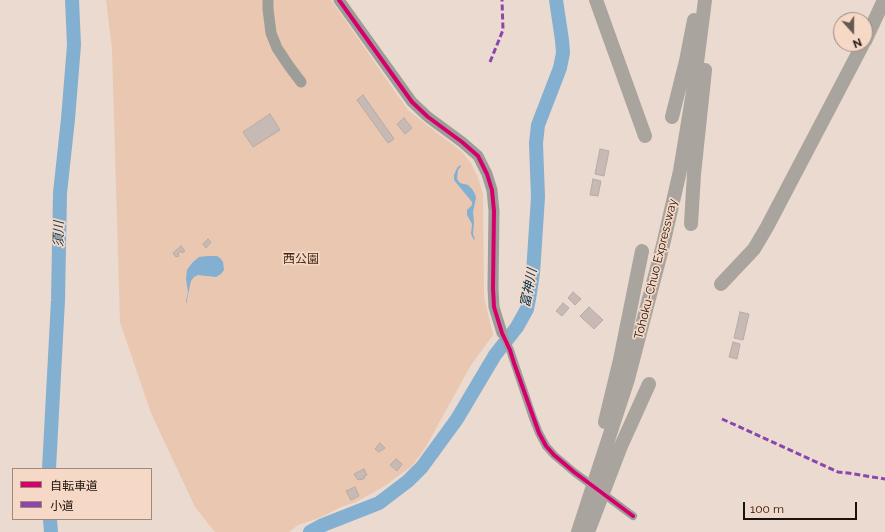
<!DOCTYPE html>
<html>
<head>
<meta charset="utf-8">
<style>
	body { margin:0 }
	#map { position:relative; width:885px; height:532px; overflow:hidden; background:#eadad0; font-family:Raleway,"Noto Sans JP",sans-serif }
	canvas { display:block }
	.legend { position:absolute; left:12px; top:468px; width:140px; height:52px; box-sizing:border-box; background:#f5d8c5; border:1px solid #9e897b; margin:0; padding:5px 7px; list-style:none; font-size:12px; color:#1c120c }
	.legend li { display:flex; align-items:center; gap:8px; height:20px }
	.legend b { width:20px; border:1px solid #9e897b }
	.north { position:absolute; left:833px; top:12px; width:40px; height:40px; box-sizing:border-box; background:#f5d8c5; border:1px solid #9e897b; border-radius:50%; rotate:159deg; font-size:11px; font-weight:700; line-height:16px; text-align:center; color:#1c120c }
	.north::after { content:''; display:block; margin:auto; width:14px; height:18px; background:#645851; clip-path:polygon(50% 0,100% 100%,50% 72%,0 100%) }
	.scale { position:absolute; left:743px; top:502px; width:114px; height:18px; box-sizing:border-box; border:2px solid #1c120c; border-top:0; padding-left:5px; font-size:12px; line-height:14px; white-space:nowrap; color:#1c120c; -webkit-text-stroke:3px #f5d8c5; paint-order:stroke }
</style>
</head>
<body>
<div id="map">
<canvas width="885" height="532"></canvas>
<ul class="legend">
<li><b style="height:5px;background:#d6006c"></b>自転車道</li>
<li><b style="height:5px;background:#8e44ad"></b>小道</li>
</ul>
<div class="north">N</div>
<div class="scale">100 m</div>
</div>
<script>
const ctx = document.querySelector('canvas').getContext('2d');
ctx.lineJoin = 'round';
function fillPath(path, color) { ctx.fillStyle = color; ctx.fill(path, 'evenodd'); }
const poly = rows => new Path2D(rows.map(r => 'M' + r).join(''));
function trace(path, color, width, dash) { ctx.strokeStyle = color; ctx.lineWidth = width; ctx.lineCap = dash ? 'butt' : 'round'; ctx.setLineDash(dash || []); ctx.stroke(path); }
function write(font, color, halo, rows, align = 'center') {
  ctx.font = font + ' Raleway,"Noto Sans JP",sans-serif'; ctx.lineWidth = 3.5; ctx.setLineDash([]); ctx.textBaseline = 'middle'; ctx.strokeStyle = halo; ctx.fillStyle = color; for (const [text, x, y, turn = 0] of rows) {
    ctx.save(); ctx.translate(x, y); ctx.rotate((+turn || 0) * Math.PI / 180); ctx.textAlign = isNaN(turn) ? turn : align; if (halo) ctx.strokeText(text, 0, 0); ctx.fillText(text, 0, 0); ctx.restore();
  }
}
const green = poly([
	[106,0,331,0,408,110,428,126,461,151,471,163,478,178,483,194,484,297,493,335,471,365,424,450,412,466,383,487,356,502,341,507,319,518,298,525,289,532,215,532,195,507,151,413,120,322,112,49]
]);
const water = poly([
	[460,165,461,166,458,170,457,179,460,183,468,185,472,189,475,194,476,198,473,212,474,222,473,234,474,237,475,238,474,240,471,234,472,224,467,215,467,210,472,205,472,202,454,180,454,175,457,168],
	[208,256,217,256,221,259,223,262,224,270,221,274,216,277,198,275,194,277,191,281,190,285,187,300,187,304,186,301,188,292,186,279,187,270,192,263,199,257]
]);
const river = poly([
	[49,469,58,300,60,193,68,119,74,45,72,0],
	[50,519,51,532],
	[310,532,323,525,379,503,408,481,422,467,457,419,495,355,517,327,527,309,529,299,533,273,538,197,536,143,538,125,560,68,563,53,562,40,556,0]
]);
const building = poly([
	[363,95,394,139,388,143,357,100,363,95],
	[270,114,280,130,253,147,243,132,270,114],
	[404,118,412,128,405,134,397,124,404,118],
	[600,149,609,151,604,176,595,174,600,149],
	[593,179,601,181,598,196,590,195,593,179],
	[208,239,211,242,206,248,203,244,208,239],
	[181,246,185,251,182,253,181,251,178,254,179,256,176,257,173,253,181,246],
	[573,292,581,299,575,305,568,298,573,292],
	[563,303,569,308,562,316,556,311,563,303],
	[589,307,603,320,594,329,580,316,589,307],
	[740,312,749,314,743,340,734,338,740,312],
	[733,342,740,344,737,359,729,357,733,342],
	[380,443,385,448,379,452,375,449,380,443],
	[396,459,402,464,397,471,390,465,396,459],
	[364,469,367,475,364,476,365,478,361,480,360,479,358,480,354,474,364,469],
	[355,487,359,496,351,500,346,491,355,487]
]);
const street = poly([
	[502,333,510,350,533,418,539,433,546,446,554,455,574,472,633,516]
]);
const secondary = poly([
	[268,0,268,9,271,33,277,48,289,66,301,82],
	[339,0,412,102,428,117,462,142,478,156,487,174,492,190,494,211,493,288,494,307,502,333]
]);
const highway = poly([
	[596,0,645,136],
	[865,41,884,0],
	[672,117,686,61,694,20],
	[691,224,694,174,705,70],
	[721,284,754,249,767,227,863,44],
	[605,422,620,360,642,251],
	[578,532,628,379,663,245,680,171,694,86,705,0],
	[588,532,621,446,649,384]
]);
const quiet = poly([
	[490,62,503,30,502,0],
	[722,419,838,472,848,473,885,479]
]);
const cycleway = poly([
	[339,0,412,102,428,117,462,142,478,156,487,174,492,190,494,211,493,288,494,307,502,333,510,350,514,363,539,433,546,446,554,455,574,472,633,516]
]);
const parkNames = [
	["西公園",301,259]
];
const streetNames = [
	["Tohoku-Chuo Expressway",656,269,-76]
];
const waterNames = [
	["須川",59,234,-89],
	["富神川",529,288,-79]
];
fillPath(green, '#eac7b1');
fillPath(water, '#83afd1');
trace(river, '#83afd1', 14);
fillPath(building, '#c7bab4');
trace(building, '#b8aba5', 1);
trace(street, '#9e9f9b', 8);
trace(secondary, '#9e9e99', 11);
trace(highway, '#a9a49d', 14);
trace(quiet, '#8e44ad', 3, [6, 3]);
trace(cycleway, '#d6006c', 4);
write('12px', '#462914', '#f5d8c5', parkNames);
write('12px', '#1c120c', '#f5d8c5', streetNames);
write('italic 13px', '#003659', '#f5d8c5', waterNames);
</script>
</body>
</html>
